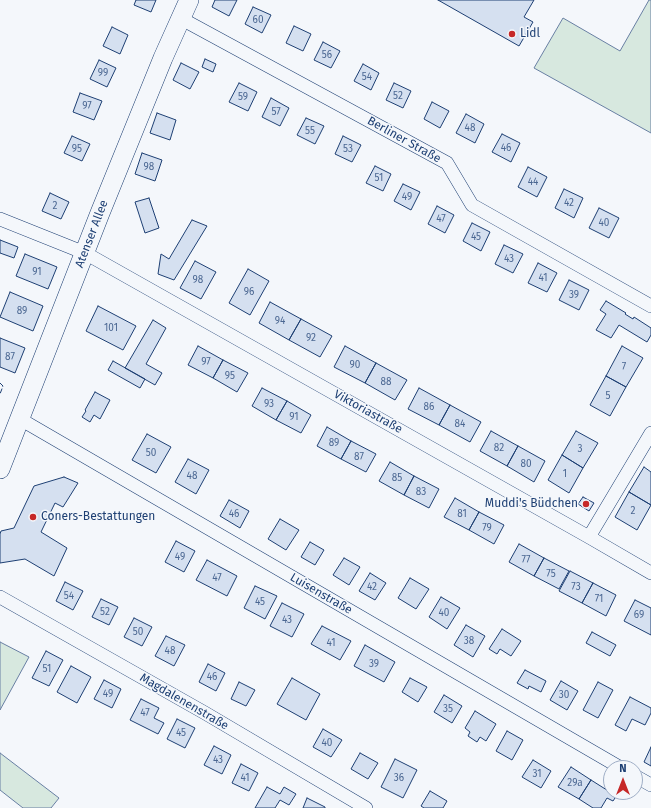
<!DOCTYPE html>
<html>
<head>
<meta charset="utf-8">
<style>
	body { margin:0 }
	#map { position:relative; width:651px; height:808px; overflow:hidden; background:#f4f7fb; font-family:"Fira Sans",sans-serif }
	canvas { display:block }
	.north { position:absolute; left:603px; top:760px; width:40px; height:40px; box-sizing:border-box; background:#f4f7fb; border:1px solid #9eadc5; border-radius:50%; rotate:0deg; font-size:11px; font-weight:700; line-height:16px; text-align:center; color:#1d3f73 }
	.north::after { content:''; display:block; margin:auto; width:14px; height:18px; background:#c62828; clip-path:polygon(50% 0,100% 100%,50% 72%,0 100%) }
</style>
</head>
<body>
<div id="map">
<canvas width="651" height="808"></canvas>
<div class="north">N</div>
</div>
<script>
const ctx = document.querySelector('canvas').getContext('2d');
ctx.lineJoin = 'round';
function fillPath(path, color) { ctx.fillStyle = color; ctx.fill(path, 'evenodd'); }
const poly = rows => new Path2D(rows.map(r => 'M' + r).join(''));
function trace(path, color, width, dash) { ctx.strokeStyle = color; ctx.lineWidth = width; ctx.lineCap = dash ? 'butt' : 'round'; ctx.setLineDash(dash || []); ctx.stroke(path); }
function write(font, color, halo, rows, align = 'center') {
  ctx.font = font + ' "Fira Sans",sans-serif'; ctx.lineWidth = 3; ctx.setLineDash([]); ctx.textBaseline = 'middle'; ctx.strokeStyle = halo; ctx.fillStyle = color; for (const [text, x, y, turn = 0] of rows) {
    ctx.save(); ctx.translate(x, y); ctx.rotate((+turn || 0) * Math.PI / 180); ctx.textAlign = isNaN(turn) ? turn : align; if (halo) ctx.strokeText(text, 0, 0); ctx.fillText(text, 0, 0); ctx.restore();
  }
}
const green = poly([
	[649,0,651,0,651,133,534,68,563,18,620,51,649,0],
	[0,642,29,657,0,710,0,642],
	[0,753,59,798,51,808,23,808,0,790,0,753]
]);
const building = poly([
	[136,0,156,0,151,12,134,5,136,0],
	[215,0,237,0,229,16,212,7,215,0],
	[438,0,534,0,524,17,533,22,519,46,438,0],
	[253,7,271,15,262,33,245,24,253,7],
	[294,26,311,34,303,51,286,43,294,26],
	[112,27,128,35,120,54,103,46,112,27],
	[323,42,340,51,331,68,314,60,323,42],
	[205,59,216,64,213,72,202,67,205,59],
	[99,60,116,68,107,87,90,79,99,60],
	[181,63,199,72,190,89,173,80,181,63],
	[363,64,379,73,371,90,354,81,363,64],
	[239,83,257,92,248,111,229,102,239,83],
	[394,83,411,91,403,108,386,100,394,83],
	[80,93,102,101,94,120,73,112,80,93],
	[271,98,289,108,280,126,262,117,271,98],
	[432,102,449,111,440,128,424,119,432,102],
	[157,113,176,120,170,140,150,133,157,113],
	[466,114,484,124,475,143,456,133,466,114],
	[306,118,324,126,315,144,297,135,306,118],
	[502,134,520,143,511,162,492,152,502,134],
	[72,136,90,144,82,161,64,153,72,136],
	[343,136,361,145,352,162,335,154,343,136],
	[142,153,162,160,155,181,135,174,142,153],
	[375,166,391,174,383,191,366,183,375,166],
	[528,167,547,177,537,197,518,187,528,167],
	[403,184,420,192,411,210,394,201,403,184],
	[564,189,583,198,574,218,555,208,564,189],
	[50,193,69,202,61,219,42,211,50,193],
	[149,198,159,228,145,233,135,202,149,198],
	[437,206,454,215,445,233,428,224,437,206],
	[599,208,619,218,609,238,589,228,599,208],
	[192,220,207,226,174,280,158,274,161,254,169,259,192,220],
	[472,223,490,232,481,251,463,241,472,223],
	[0,240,18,247,14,258,0,253,0,240],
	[504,245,523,254,513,273,495,264,504,245],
	[25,254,57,267,48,289,16,276,25,254],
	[195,261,216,272,201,299,180,288,195,261],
	[538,263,557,273,547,292,528,283,538,263],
	[248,269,269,281,250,315,229,303,248,269],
	[569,280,589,290,579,310,559,300,569,280],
	[10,292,43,306,33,331,0,317,10,292],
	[606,301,626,313,625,314,633,319,634,317,651,328,651,335,647,342,619,325,611,338,596,330,606,314,600,310,606,301],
	[270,302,301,319,289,340,259,323,270,302],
	[98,306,136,326,123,350,86,331,98,306],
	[301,319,332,336,320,357,289,340,301,319],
	[153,320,166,328,146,364,162,373,155,385,125,368,153,320],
	[0,338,25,348,15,373,0,367,0,338],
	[198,346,223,360,213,378,188,365,198,346],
	[345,346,376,363,365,383,334,367,345,346],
	[622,346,643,358,626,387,606,376,622,346],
	[223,360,248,373,237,392,213,378,223,360],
	[113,361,145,379,140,388,108,370,113,361],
	[376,363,407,380,395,400,365,383,376,363],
	[606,376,626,387,610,416,590,405,606,376],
	[262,388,287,401,276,420,252,406,262,388],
	[419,388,450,405,439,425,408,409,419,388],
	[95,392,110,400,100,419,94,415,90,422,82,417,86,411,85,410,95,392],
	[287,401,311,415,301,433,276,420,287,401],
	[450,405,481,422,470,442,439,425,450,405],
	[327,427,351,441,341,459,317,446,327,427],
	[491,431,518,446,507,466,480,451,491,431],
	[576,431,598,443,583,468,562,455,576,431],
	[147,434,171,447,156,473,132,460,147,434],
	[351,441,376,454,366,472,341,459,351,441],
	[518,446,545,461,534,482,507,466,518,446],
	[562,455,583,468,569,493,548,480,562,455],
	[188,459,209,470,196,494,175,482,188,459],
	[390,462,414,476,404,495,379,481,390,462],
	[644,467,651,472,651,505,629,492,644,467],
	[414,476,439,489,429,508,404,495,414,476],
	[64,477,78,483,63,507,55,503,41,532,67,548,54,576,25,559,0,563,0,534,1,531,14,528,34,486,64,477],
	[629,492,651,505,637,530,615,517,629,492],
	[583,497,594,503,589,511,578,504,583,497],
	[455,498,479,512,469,530,444,517,455,498],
	[229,500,249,511,240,528,220,516,229,500],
	[479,512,504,525,494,544,469,530,479,512],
	[280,519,299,530,286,550,268,539,280,519],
	[176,541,195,551,184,572,165,562,176,541],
	[310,542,324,550,315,565,301,557,310,542],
	[519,544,544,558,534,576,509,562,519,544],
	[344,558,360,567,349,585,333,575,344,558],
	[544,558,569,571,559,589,534,576,544,558],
	[207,560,237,576,227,596,196,580,207,560],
	[570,571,593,583,582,603,559,591,570,571],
	[370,573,386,583,375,600,359,591,370,573],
	[410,578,429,589,416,609,398,598,410,578],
	[65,582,83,591,73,610,56,601,65,582],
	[593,583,616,595,606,616,582,603,593,583],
	[255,586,277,596,265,619,244,608,255,586],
	[441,597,460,608,447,629,429,617,441,597],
	[101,599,118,607,109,625,92,617,101,599],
	[635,600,651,608,651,635,624,621,635,600],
	[282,603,304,614,292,637,270,626,282,603],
	[134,618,152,627,142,646,124,637,134,618],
	[466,625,485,636,473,657,454,645,466,625],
	[322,626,351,641,340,660,311,644,322,626],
	[502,629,521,641,511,656,500,649,497,654,489,649,502,629],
	[592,632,616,645,610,656,586,643,592,632],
	[166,636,185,645,174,666,155,656,166,636],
	[365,645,395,662,384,682,354,666,365,645],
	[46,651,63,660,49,686,32,678,46,651],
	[208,664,225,673,216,691,199,682,208,664],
	[71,666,91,677,77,703,57,692,71,666],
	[525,670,546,681,541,692,529,686,528,689,517,683,525,670],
	[292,678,320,694,306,720,277,704,292,678],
	[410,678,427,687,418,702,402,692,410,678],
	[104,680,121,689,112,708,94,699,104,680],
	[561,681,578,691,567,710,550,700,561,681],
	[239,682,255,690,246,706,231,699,239,682],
	[598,682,613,690,598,718,583,710,598,682],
	[444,695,462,706,452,723,434,712,444,695],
	[630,697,651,708,651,713,645,725,632,719,626,731,615,725,630,697],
	[141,699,159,708,154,718,164,723,158,734,130,720,141,699],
	[475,711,496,724,486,741,480,737,477,742,468,736,470,732,465,728,475,711],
	[177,719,195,728,185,748,167,739,177,719],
	[323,729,342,740,331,757,313,747,323,729],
	[507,731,523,740,512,760,496,751,507,731],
	[214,746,231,755,222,774,204,765,214,746],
	[651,747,651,766,644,762,651,747],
	[360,753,378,763,368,779,351,769,360,753],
	[395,759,417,770,403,798,381,787,395,759],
	[533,760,551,771,541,788,522,777,533,760],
	[241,764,258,773,249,791,232,783,241,764],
	[571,767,591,780,579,799,558,787,571,767],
	[591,780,610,792,611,791,611,792,619,792,613,801,607,798,601,808,593,808,579,799,591,780],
	[267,787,280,794,284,787,296,794,289,805,280,800,275,808,255,808,267,787],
	[430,791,447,801,443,808,424,808,421,806,430,791],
	[307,798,325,807,325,808,303,808,307,798]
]);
const street = poly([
	[180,18,447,163,472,205,651,306],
	[0,219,85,253,589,537,651,573],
	[20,419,621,768],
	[589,537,651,433],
	[0,597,205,713,366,808],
	[635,776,651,785]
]);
const secondary = poly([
	[0,469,100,213,163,58,189,0]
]);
const fence = poly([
	[0,383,3,386,0,394]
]);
const markers = [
	[512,34,4,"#c62828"],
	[586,504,4,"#c62828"],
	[33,517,4,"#c62828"]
];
const numberNames = [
	["60",258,20],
	["56",327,55],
	["99",103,73],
	["54",367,77],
	["52",398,96],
	["59",243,97],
	["97",87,106],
	["57",276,112],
	["48",470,128],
	["55",310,131],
	["46",506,148],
	["95",77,149],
	["53",348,149],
	["98",149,167],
	["51",379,178],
	["44",533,182],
	["49",407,197],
	["42",569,203],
	["2",55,206],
	["47",441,219],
	["40",604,223],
	["45",476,237],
	["43",509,259],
	["91",37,272],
	["41",543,278],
	["98",198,280],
	["96",249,292],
	["39",574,295],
	["89",22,311],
	["94",280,321],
	["101",111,328],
	["92",311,338],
	["87",10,357],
	["97",206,362],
	["90",355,365],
	["7",624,367],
	["95",230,376],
	["88",386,382],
	["5",608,396],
	["93",269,404],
	["86",429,407],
	["91",294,417],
	["84",460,424],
	["89",334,443],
	["82",499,448],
	["3",580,449],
	["50",151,453],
	["87",359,457],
	["80",526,464],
	["1",565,474],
	["48",192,476],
	["85",397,478],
	["83",421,492],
	["2",633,511],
	["46",234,514],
	["81",462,514],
	["79",487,528],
	["49",180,557],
	["77",526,560],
	["75",551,574],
	["47",217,578],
	["42",372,587],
	["73",576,587],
	["54",69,596],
	["71",599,599],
	["45",260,602],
	["52",105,612],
	["40",444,613],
	["69",639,615],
	["43",287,620],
	["50",138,632],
	["38",469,641],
	["41",331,643],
	["48",170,651],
	["39",374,664],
	["51",47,669],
	["46",212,677],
	["49",108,694],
	["30",564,695],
	["35",448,709],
	["47",145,713],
	["45",181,733],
	["40",327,743],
	["43",218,760],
	["31",537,774],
	["41",245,778],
	["36",399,778],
	["29a",575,783]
];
const poiNames = [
	["Lidl",520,34],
	["Muddi's Büdchen",578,504,"right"],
	["Coners-Bestattungen",41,517]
];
const streetNames = [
	["Berliner Straße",404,140,29],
	["Atenser Allee",92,234,-69],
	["Viktoriastraße",368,412,29],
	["Luisenstraße",321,594,30],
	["Magdalenenstraße",184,702,30]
];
fillPath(green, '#d7e8df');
trace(green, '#687fa3', 1);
fillPath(building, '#d5e0f0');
trace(building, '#1d3f73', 1);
trace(street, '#1d3f73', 14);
trace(secondary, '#1d3f73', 20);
trace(street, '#f4f7fb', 13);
trace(secondary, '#f4f7fb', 19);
trace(fence, '#1d3f73', 1, [5, 2]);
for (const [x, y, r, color] of markers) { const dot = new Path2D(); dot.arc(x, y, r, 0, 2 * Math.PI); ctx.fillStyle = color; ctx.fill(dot); trace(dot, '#f4f7fb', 1.5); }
write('10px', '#4b6792', null, numberNames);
write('12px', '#1d3f73', '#f4f7fb', poiNames, 'left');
write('12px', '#1d3f73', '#f4f7fb', streetNames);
</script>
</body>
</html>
